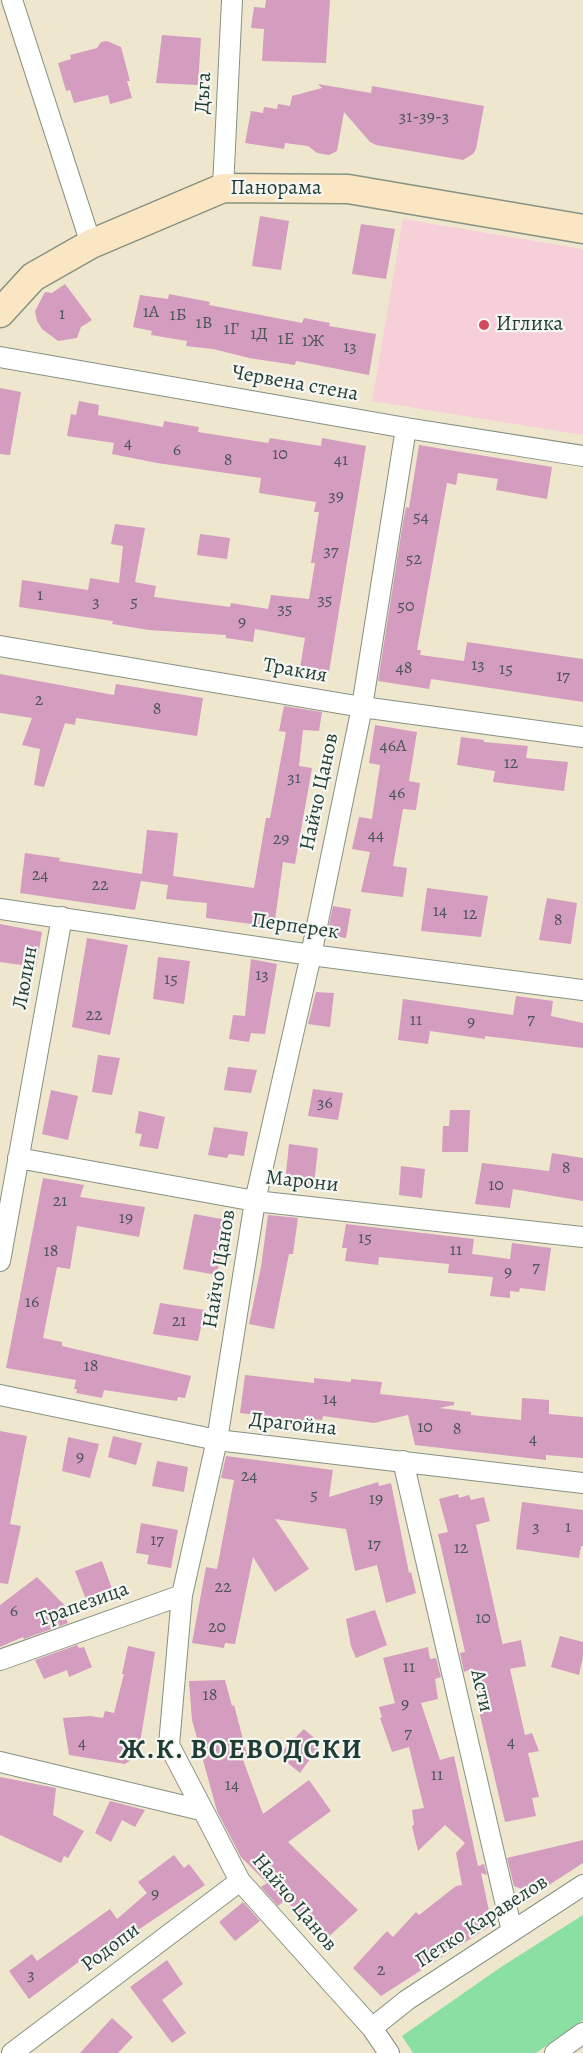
<!DOCTYPE html>
<html>
<head>
<meta charset="utf-8">
<style>
	body { margin:0 }
	canvas { display:block; background:#eee7ce }
</style>
</head>
<body>
<canvas width="583" height="2053"></canvas>
<script>
const ctx = document.querySelector('canvas').getContext('2d');
ctx.lineJoin = 'round';
function fillPath(path, color) { ctx.fillStyle = color; ctx.fill(path, 'evenodd'); }
const poly = rows => new Path2D(rows.map(r => 'M' + r).join(''));
function trace(path, color, width, dash) { ctx.strokeStyle = color; ctx.lineWidth = width; ctx.lineCap = dash ? 'butt' : 'round'; ctx.setLineDash(dash || []); ctx.stroke(path); }
function write(font, color, halo, rows, align = 'center') {
  ctx.font = font + ' Alegreya,serif'; ctx.lineWidth = 4.5; ctx.setLineDash([]); ctx.textBaseline = 'middle'; ctx.strokeStyle = halo; ctx.fillStyle = color; for (const [text, x, y, turn = 0] of rows) {
    ctx.save(); ctx.translate(x, y); ctx.rotate((+turn || 0) * Math.PI / 180); ctx.textAlign = isNaN(turn) ? turn : align; if (halo) ctx.strokeText(text, 0, 0); ctx.fillText(text, 0, 0); ctx.restore();
  }
}
const built = poly([
	[403,219,583,249,583,435,372,401]
]);
const green = poly([
	[583,1915,583,2020,536,2053,413,2053,402,2036,501,1967]
]);
const building = poly([
	[266,0,330,0,326,63,262,61,264,29,251,28,254,7,265,8],
	[162,35,201,38,198,85,156,83],
	[107,41,121,47,130,81,127,81,132,98,110,104,108,95,74,103,70,90,66,91,58,63,71,59,70,55,97,48,101,42],
	[318,84,371,93,372,86,484,106,476,149,473,154,463,160,376,145,370,142,344,112,337,151,329,155,317,153,308,146,285,143,284,149,245,143,251,111,263,113,264,107,277,109,278,104,290,106,292,96,322,88],
	[260,216,289,221,281,270,252,266],
	[361,224,395,229,386,279,352,274],
	[65,284,92,320,81,327,77,338,58,341,42,329,37,321,35,311,45,292,52,293],
	[169,294,210,302,209,305,302,323,304,318,330,323,329,326,376,334,369,375,296,361,295,365,249,358,213,349,186,346,187,341,151,335,152,331,133,327,140,295,168,299],
	[0,388,21,392,10,455,0,454],
	[79,401,99,405,98,415,163,427,164,421,199,427,198,432,268,443,270,438,321,446,322,438,366,446,329,672,300,668,305,638,255,629,253,642,226,638,226,635,149,630,112,624,113,621,19,607,22,580,88,590,90,578,119,583,123,546,111,544,115,524,145,528,135,582,156,586,154,597,230,607,231,603,268,609,271,595,309,599,315,563,311,563,319,512,314,512,316,502,259,493,261,478,157,463,112,454,114,443,67,436,71,414,76,415],
	[419,445,552,467,547,499,496,490,498,479,458,473,456,485,447,483,417,650,421,650,420,655,464,661,467,642,583,659,583,702,431,679,429,689,378,681,403,522,406,507,409,508],
	[200,534,230,538,227,559,197,555],
	[0,674,114,695,116,684,203,698,197,736,76,718,75,725,65,723,44,787,34,785,40,749,22,745,32,718,0,713],
	[284,706,322,712,319,731,303,730,299,766,312,768,295,864,283,862,274,927,206,918,207,903,166,899,168,885,141,881,135,910,20,893,25,853,60,858,59,861,142,874,147,830,178,833,173,876,254,888,266,818,270,818,286,732,279,731],
	[375,725,417,732,409,781,420,783,416,810,403,809,393,866,407,868,403,897,361,892,370,852,352,849,359,817,372,819,380,765,369,763],
	[461,737,484,740,484,742,528,746,526,758,568,762,564,791,493,782,495,771,457,765],
	[427,888,488,896,481,937,421,931],
	[547,898,577,903,571,944,539,940],
	[333,906,351,909,346,938,327,935],
	[0,924,42,932,36,967,0,962],
	[87,938,128,945,110,1035,72,1027],
	[158,957,190,961,184,1004,153,999],
	[251,959,277,964,265,1034,251,1033,249,1042,229,1039,233,1015,245,1016],
	[316,992,334,993,330,1027,308,1024],
	[516,996,553,1001,551,1016,583,1023,583,1048,485,1036,485,1039,430,1031,428,1044,398,1040,403,999,513,1015],
	[98,1055,120,1058,112,1095,92,1092],
	[228,1067,257,1070,251,1093,224,1090],
	[313,1089,343,1093,338,1120,308,1116],
	[51,1090,78,1096,68,1140,42,1134],
	[450,1110,470,1110,468,1152,442,1152,443,1126,449,1126],
	[139,1111,165,1117,158,1149,139,1146,142,1134,135,1133],
	[214,1127,248,1132,244,1156,229,1154,227,1158,208,1155],
	[289,1144,318,1148,314,1185,285,1183],
	[552,1153,583,1158,583,1201,513,1189,510,1208,475,1204,482,1163,549,1171],
	[401,1166,425,1169,422,1198,399,1195],
	[43,1178,84,1185,80,1197,145,1207,139,1237,77,1226,70,1269,57,1267,43,1338,62,1342,62,1346,191,1376,185,1398,178,1397,177,1401,104,1390,102,1398,76,1393,77,1389,74,1389,76,1380,6,1368],
	[194,1214,227,1220,222,1241,227,1246,221,1253,217,1275,183,1269],
	[268,1215,298,1218,293,1254,289,1254,274,1329,249,1324,261,1267],
	[346,1224,474,1239,472,1254,510,1259,512,1243,551,1248,545,1291,520,1288,519,1292,510,1291,510,1298,490,1296,493,1277,448,1273,449,1264,379,1257,378,1265,345,1261,347,1248,342,1248],
	[160,1303,205,1310,198,1341,153,1334],
	[245,1375,314,1383,314,1378,351,1382,351,1379,382,1382,380,1394,454,1402,454,1405,439,1408,471,1412,471,1415,521,1420,522,1398,549,1400,549,1414,583,1417,583,1458,546,1455,546,1460,415,1445,408,1415,374,1423,323,1416,322,1420,310,1419,309,1422,240,1413],
	[0,1431,27,1436,10,1524,21,1526,8,1584,0,1583],
	[113,1436,142,1443,136,1465,108,1457],
	[68,1437,99,1444,90,1478,62,1471],
	[226,1456,333,1470,329,1497,378,1482,379,1486,391,1483,409,1573,411,1572,416,1593,386,1603,377,1565,355,1571,346,1529,275,1519,309,1569,275,1592,253,1557,235,1644,225,1643,224,1648,192,1643,206,1567,217,1569,234,1480,221,1478],
	[157,1461,188,1467,184,1492,152,1486],
	[458,1494,459,1498,469,1495,471,1500,484,1497,490,1521,476,1525,503,1646,503,1644,521,1640,526,1666,509,1669,510,1669,525,1735,532,1733,539,1751,528,1753,539,1797,532,1798,536,1816,505,1822,471,1677,469,1670,464,1672,460,1653,465,1652,438,1534,448,1532,439,1499],
	[522,1502,583,1510,583,1546,581,1546,579,1558,516,1549],
	[141,1523,178,1530,171,1568,147,1564,149,1555,136,1553],
	[102,1561,115,1597,89,1607,75,1571],
	[37,1577,73,1614,65,1617,68,1623,24,1639,23,1637,0,1647,0,1605],
	[375,1610,387,1645,356,1658,351,1646,346,1619],
	[560,1636,583,1642,583,1657,579,1675,551,1667],
	[77,1645,79,1648,84,1647,92,1667,69,1677,67,1670,44,1679,35,1660],
	[128,1646,155,1652,138,1755,125,1764,69,1755,63,1718,90,1716,103,1718,105,1711,114,1713,124,1674,122,1674],
	[428,1647,430,1659,436,1658,441,1677,435,1679,438,1699,421,1703,440,1760,454,1756,478,1866,484,1864,487,1875,481,1873,492,1925,381,1996,353,1968,387,1931,393,1937,416,1912,419,1915,456,1886,462,1885,456,1853,465,1843,445,1825,418,1851,412,1826,414,1825,412,1810,424,1808,409,1747,392,1752,380,1718,382,1717,379,1707,395,1703,383,1658],
	[225,1680,232,1706,234,1705,248,1758,243,1760,263,1814,309,1780,331,1811,288,1842,358,1910,325,1940,285,1900,278,1906,261,1887,267,1883,241,1857,217,1811,192,1720,189,1681],
	[304,1729,321,1744,300,1773,278,1755],
	[0,1777,56,1788,53,1815,84,1831,68,1858,64,1856,61,1863,0,1835],
	[110,1801,145,1810,135,1827,122,1820,111,1842,95,1833],
	[583,1840,583,1863,535,1894,514,1886,507,1858],
	[174,1855,184,1868,189,1864,205,1885,129,1936,131,1939,87,1971,80,1961,29,1999,9,1971,32,1954,37,1961,110,1909,117,1919,147,1893,138,1882],
	[243,1902,260,1921,235,1941,219,1922],
	[167,1960,183,1984,162,2000,186,2033,172,2043,130,1987],
	[112,2018,133,2037,118,2053,80,2053]
]);
const street = poly([
	[12,0,91,244],
	[223,188,232,0],
	[0,357,406,428,583,456],
	[0,646,362,707,583,737],
	[0,909,311,955,583,990],
	[18,1158,255,1201,583,1237],
	[0,1261,62,917],
	[0,1395,217,1440,583,1483],
	[403,1461,512,1931],
	[0,1660,182,1595],
	[0,1762,201,1810],
	[372,2028,407,2000,583,1885],
	[12,2053,240,1881],
	[389,2053,372,2028,240,1881,169,1745,182,1595,217,1440,255,1201,311,955,362,707,406,428],
	[555,2053,583,2033]
]);
const secondary = poly([
	[0,313,33,277,91,244,223,188,348,189,583,229]
]);
const markers = [
	[484,325,6,"#d1495b"]
];
const numberNames = [
	["31-39-3",424,118],
	["1А",151,313],
	["1",62,315],
	["1Б",178,316],
	["1В",204,324],
	["1Г",231,330],
	["1Д",259,335],
	["1Е",286,340],
	["1Ж",313,342],
	["13",350,348],
	["4",128,444],
	["6",177,451],
	["10",280,455],
	["8",228,461],
	["41",341,461],
	["39",336,497],
	["54",421,518],
	["37",331,552],
	["52",414,560],
	["1",40,596],
	["35",325,601],
	["3",96,603],
	["5",134,603],
	["50",406,607],
	["35",285,610],
	["9",242,623],
	["13",478,666],
	["48",404,669],
	["15",506,670],
	["17",563,677],
	["2",39,701],
	["8",157,710],
	["46А",393,747],
	["12",511,764],
	["31",294,779],
	["46",397,794],
	["44",376,836],
	["29",281,840],
	["24",40,876],
	["22",100,886],
	["14",440,912],
	["12",470,915],
	["8",558,921],
	["13",262,976],
	["15",171,980],
	["22",94,1016],
	["7",531,1020],
	["11",416,1021],
	["9",471,1023],
	["36",325,1104],
	["8",566,1169],
	["10",496,1186],
	["21",60,1202],
	["19",126,1219],
	["15",365,1239],
	["11",456,1251],
	["18",51,1252],
	["7",536,1268],
	["9",508,1273],
	["16",32,1303],
	["21",179,1322],
	["18",91,1367],
	["14",330,1400],
	["10",425,1428],
	["8",457,1430],
	["4",533,1440],
	["9",80,1458],
	["24",249,1477],
	["5",314,1496],
	["19",376,1500],
	["3",536,1528],
	["1",568,1528],
	["17",157,1541],
	["17",374,1545],
	["12",461,1549],
	["22",223,1588],
	["6",14,1612],
	["10",483,1619],
	["20",217,1628],
	["11",409,1668],
	["18",210,1696],
	["9",405,1705],
	["7",408,1734],
	["4",511,1743],
	["4",82,1744],
	["11",437,1776],
	["14",232,1786],
	["9",155,1895],
	["2",381,1971],
	["3",31,1976]
];
const streetNames = [
	["Дъга",204,93,-87],
	["Панорама",276,189],
	["Червена стена",295,384,10],
	["Тракия",295,671,10],
	["Найчо Цанов",320,792,-78],
	["Перперек",295,927,8],
	["Люлин",26,978,-80],
	["Марони",302,1182,6],
	["Найчо Цанов",220,1269,-81],
	["Драгойна",293,1425,6],
	["Трапезица",83,1605,-20],
	["Асти",481,1691,77],
	["Найчо Цанов",294,1903,50],
	["Петко Каравелов",482,1922,-33],
	["Родопи",111,1948,-37]
];
const poiNames = [
	["Иглика",496,325]
];
const districtNames = [
	["Ж.К. ВОЕВОДСКИ",241,1751]
];
fillPath(built, '#f6cfd8');
fillPath(green, '#8ae0a3');
fillPath(building, '#d49cbf');
trace(street, '#869281', 22);
trace(secondary, '#869281', 31);
trace(street, '#fff', 20);
trace(secondary, '#fbe6c4', 28);
for (const [x, y, r, color] of markers) { const dot = new Path2D(); dot.arc(x, y, r, 0, 2 * Math.PI); ctx.fillStyle = color; ctx.fill(dot); trace(dot, '#f6f6f2', 2); }
write('18px', '#4c5557', null, numberNames);
write('21px', '#1f3d34', '#f6f6f2', streetNames);
write('21px', '#1f3d34', '#f6f6f2', poiNames, 'left');
ctx.letterSpacing = '1.5px';
write('bold 27px', '#1f3d34', '#f6f6f2', districtNames);
ctx.letterSpacing = '0px';
</script>
</body>
</html>
